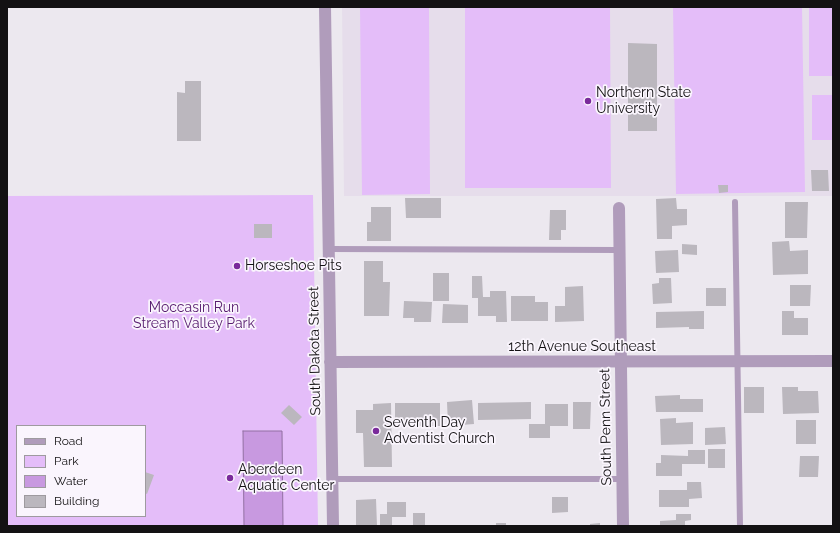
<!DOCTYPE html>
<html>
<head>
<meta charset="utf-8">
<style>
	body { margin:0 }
	#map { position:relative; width:840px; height:533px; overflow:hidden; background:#ece8ef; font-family:Raleway,sans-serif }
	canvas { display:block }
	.frame { position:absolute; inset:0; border:8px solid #131113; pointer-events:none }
	.legend { position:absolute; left:16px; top:425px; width:130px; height:92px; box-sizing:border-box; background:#faf5fd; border:1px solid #9e9a9f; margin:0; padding:5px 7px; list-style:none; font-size:12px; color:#131113 }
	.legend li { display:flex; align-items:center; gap:8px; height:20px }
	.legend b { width:20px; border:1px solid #9e9a9f }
</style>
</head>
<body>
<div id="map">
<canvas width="840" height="533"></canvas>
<div class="frame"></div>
<ul class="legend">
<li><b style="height:5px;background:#b09cbb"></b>Road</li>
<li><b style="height:11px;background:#e4bdf9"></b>Park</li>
<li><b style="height:11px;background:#c899e0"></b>Water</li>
<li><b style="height:11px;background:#bbb7be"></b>Building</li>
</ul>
</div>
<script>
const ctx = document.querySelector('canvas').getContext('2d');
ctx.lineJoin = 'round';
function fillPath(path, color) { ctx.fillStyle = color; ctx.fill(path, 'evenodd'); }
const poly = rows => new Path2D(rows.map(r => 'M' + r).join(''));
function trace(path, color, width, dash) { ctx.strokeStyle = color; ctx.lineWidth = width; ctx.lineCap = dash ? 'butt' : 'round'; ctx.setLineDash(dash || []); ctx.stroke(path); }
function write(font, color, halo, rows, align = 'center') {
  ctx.font = font + ' Raleway,sans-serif'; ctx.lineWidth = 3.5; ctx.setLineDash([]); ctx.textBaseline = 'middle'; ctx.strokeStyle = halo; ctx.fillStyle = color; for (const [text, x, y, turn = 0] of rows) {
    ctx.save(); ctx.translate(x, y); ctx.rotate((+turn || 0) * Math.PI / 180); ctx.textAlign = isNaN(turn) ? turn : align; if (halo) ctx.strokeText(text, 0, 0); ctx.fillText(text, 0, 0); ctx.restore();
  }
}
const built = poly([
	[342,7,833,7,833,196,344,196]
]);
const green = poly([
	[360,7,429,7,430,194,362,195],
	[465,7,610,7,611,188,465,188],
	[673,7,802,7,805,192,676,194],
	[809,7,833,7,833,76,809,76],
	[812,95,833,95,833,140,812,140],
	[313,195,318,526,7,526,7,196],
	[17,426,145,426,145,516,17,516]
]);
const water = poly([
	[243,431,282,431,283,526,244,526,243,431]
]);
const building = poly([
	[628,43,657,44,657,131,628,131],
	[185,81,201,81,201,141,177,141,177,92,185,93],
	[811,170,828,170,829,191,812,191],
	[718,185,728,185,728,192,719,193],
	[405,198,441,198,441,218,406,218],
	[676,198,677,209,687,209,687,225,672,226,672,239,657,239,656,199],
	[785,202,808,202,807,238,785,238],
	[371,207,391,207,391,241,367,241,367,222,371,222],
	[550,210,566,210,566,230,561,230,561,240,549,240],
	[254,224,272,224,272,238,254,238],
	[789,241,790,251,808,250,808,274,773,275,772,242],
	[682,244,697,245,697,255,682,254],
	[678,250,679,272,656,273,655,251],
	[364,261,383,261,383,282,390,282,389,316,364,316],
	[433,273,449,273,449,301,433,301],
	[472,276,482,276,483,297,490,297,490,291,506,291,507,322,496,322,496,316,478,316,478,298,472,298],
	[659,278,671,278,672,303,653,304,652,284,659,283],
	[790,285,811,285,810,306,790,306],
	[583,286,584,321,555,322,555,306,565,306,565,287],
	[706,288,726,288,726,306,706,306],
	[511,296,535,296,535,302,548,302,548,321,511,321],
	[404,301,432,302,431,322,414,322,414,318,403,318],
	[443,304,468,305,468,323,442,323],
	[704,311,704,329,689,329,689,327,656,328,656,312],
	[782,311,794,311,794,318,808,318,808,335,782,335],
	[744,387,764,387,764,413,744,413],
	[782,387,798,387,798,391,818,391,819,413,783,414],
	[680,395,680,399,703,399,703,412,656,412,655,396],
	[472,400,474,424,448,426,447,402],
	[531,402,531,419,478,420,478,403],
	[573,402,591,402,590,429,573,429],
	[391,403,392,467,364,467,363,433,356,433,356,410,373,410,373,404],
	[395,403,440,403,440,426,395,426],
	[545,404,568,404,568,426,550,426,550,438,529,438,529,424,545,424],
	[289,405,302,417,294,425,281,413],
	[676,418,676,423,693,422,693,444,661,445,660,419],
	[796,420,816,420,816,444,796,444],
	[725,427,726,444,705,445,705,428],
	[708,449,725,449,725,468,708,468],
	[688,450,705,450,705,464,682,464,682,476,656,476,656,463,661,463,661,455,688,456],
	[800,456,819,456,818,477,799,477],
	[145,472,154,475,147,494,145,493],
	[687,482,701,482,702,498,689,499,689,507,659,507,659,490,687,490],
	[552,497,568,497,568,512,552,513],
	[376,499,377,526,356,526,356,500],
	[387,502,406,502,406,517,392,517,392,526,380,526,380,514,387,514],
	[413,513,425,513,425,526,413,526],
	[676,514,691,514,691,520,685,521,685,526,660,526,660,521,676,520],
	[496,523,506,523,506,526,496,526],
	[600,523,600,526,590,526,590,524]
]);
const service = poly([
	[735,202,740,526],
	[329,249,619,250],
	[332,479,622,479]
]);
const minor = poly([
	[619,208,623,526]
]);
const tertiary = poly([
	[325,7,333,526],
	[330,362,833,361]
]);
const markers = [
	[588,101,4,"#7a2a9b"],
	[237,266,4,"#7a2a9b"],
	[376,431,4,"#7a2a9b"],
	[230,478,4,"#7a2a9b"]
];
const poiNames = [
	["Northern State",596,93],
	["University",596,109],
	["Horseshoe Pits",245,266],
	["Seventh Day",384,423],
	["Adventist Church",384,439],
	["Aberdeen",238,470],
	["Aquatic Center",238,486]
];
const parkNames = [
	["Moccasin Run",194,308],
	["Stream Valley Park",194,324]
];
const streetNames = [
	["12th Avenue Southeast",582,347],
	["South Dakota Street",315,351,-91],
	["South Penn Street",606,427,-91]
];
fillPath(built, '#e6ddeb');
fillPath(green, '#e4bdf9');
fillPath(water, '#c899e0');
trace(water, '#9270a2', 1);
fillPath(building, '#bbb7be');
trace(service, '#b09cbb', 6);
trace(minor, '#b09cbb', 12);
trace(tertiary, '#b09cbb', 12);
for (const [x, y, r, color] of markers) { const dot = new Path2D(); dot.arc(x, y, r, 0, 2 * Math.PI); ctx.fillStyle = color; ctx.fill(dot); trace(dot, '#faf5fd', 1.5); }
write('14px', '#131113', '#faf5fd', poiNames, 'left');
write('14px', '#571c6f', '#faf5fd', parkNames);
write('14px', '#131113', '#faf5fd', streetNames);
</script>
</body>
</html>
